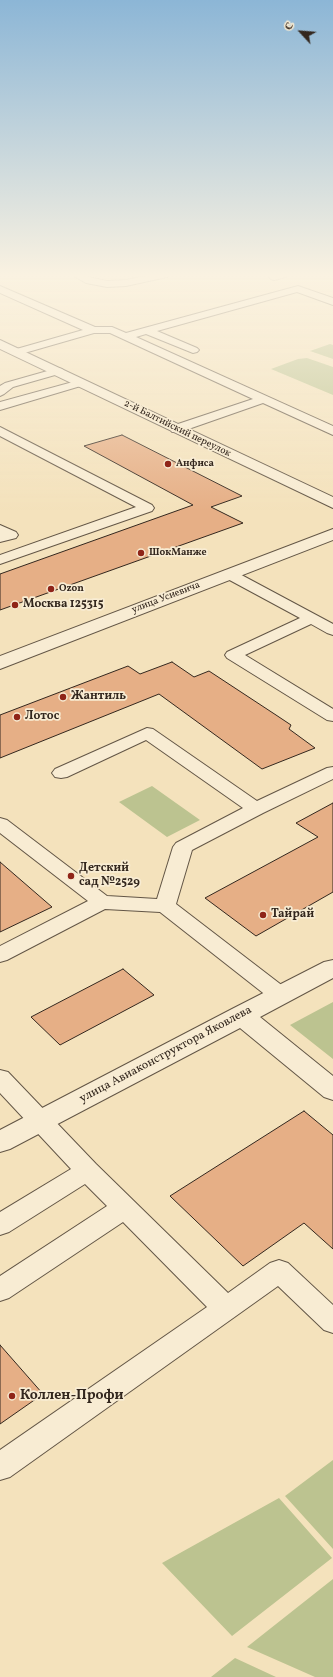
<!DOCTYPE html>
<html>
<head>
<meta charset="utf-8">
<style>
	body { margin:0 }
	#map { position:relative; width:333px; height:1677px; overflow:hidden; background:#f4e2bc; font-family:Vollkorn,serif }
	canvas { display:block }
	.north { position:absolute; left:281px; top:12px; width:40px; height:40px; -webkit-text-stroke:3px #f8ecd3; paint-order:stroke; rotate:296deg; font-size:11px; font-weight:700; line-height:16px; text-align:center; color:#33271e }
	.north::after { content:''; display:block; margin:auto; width:14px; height:18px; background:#33271e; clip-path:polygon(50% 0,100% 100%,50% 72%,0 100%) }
</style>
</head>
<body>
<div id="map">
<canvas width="333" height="1677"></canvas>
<div class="north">С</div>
</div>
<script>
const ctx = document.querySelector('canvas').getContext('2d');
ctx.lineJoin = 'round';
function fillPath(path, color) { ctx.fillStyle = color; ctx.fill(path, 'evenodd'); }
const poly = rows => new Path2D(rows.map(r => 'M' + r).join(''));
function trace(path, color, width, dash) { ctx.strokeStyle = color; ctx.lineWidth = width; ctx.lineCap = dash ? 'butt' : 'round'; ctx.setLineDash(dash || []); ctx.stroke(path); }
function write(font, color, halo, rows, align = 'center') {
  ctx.font = font + ' Vollkorn,serif'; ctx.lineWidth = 3.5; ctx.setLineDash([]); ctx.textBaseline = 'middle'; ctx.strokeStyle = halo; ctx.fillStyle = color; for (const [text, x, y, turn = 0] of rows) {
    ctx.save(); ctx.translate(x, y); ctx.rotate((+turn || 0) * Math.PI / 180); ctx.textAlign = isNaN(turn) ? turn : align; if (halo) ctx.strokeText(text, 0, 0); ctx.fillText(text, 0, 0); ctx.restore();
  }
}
const green = poly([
	[330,344,333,345,333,359,310,351],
	[307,358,333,367,333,395,271,369,298,359],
	[152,786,200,820,167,837,119,802],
	[333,1002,333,1059,290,1025],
	[333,1460,333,1549,285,1496],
	[279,1498,332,1558,232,1636,162,1563],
	[333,1579,333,1677,315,1677,247,1647],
	[235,1658,276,1677,211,1677]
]);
const building = poly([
	[122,435,242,496,211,507,243,523,0,610,0,574,193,505,84,446,122,435],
	[172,662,194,677,209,671,276,715,291,725,289,729,315,748,262,769,159,694,0,758,0,715,128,666,140,674,172,662],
	[333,803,333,892,256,936,205,898,318,837,296,823,333,803],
	[0,862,52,907,0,932,0,862],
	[123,969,154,995,60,1045,31,1017,123,969],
	[304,1111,333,1135,333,1249,304,1223,243,1266,170,1196,304,1111],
	[0,1345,43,1394,0,1424,0,1345]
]);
const service = poly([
	[72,275,85,275,93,278,107,281,126,280,150,275,169,275,167,277,126,286,107,287,86,283,72,275],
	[270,275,288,275,286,277,274,280,271,279,269,277,270,275],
	[0,286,95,327,112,327,126,333,298,286,333,298,333,305,297,292,157,331,197,348,199,350,197,352,193,353,146,334,136,337,333,426,333,435,263,403,180,432,172,432,170,429,172,426,253,399,110,333,94,333,21,354,13,354,11,352,13,350,83,330,0,293,0,286],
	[58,368,62,369,64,371,62,373,13,387,4,394,0,396,0,386,5,383,58,368],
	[80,380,84,381,86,383,84,385,0,410,0,402,80,380],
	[0,427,152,505,154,508,152,511,0,564,0,555,136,507,0,436,0,427],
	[0,525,16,532,18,535,16,538,0,542,0,525],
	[229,570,234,571,333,624,333,635,327,633,311,624,245,655,333,709,333,721,327,720,227,658,225,655,227,652,300,618,224,577,222,574,224,571,229,570],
	[147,728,153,729,257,801,327,768,333,767,333,779,263,813,192,850,176,904,288,990,291,995,288,1000,280,1002,272,1000,160,912,105,909,7,960,0,962,0,946,88,901,0,833,0,818,7,820,107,896,157,899,173,847,176,843,243,808,146,740,67,777,61,778,55,777,52,773,55,769,147,728],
	[0,1070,8,1072,96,1164,228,1293,270,1263,279,1260,288,1263,333,1305,333,1333,324,1330,278,1286,10,1477,0,1480,0,1450,207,1307,123,1222,9,1298,0,1301,0,1276,107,1206,85,1184,9,1232,0,1235,0,1212,71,1169,0,1093,0,1070]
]);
const minor = poly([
	[0,340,333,497,333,508,0,349,0,340],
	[333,960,333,978,260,1017,333,1076,333,1100,324,1097,240,1028,10,1149,0,1152,0,1130,232,1009,324,962,333,960]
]);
const tertiary = poly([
	[333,529,333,540,0,669,0,656,333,529]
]);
const markers = [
	[168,464,4,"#8f2418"],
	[141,553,4,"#8f2418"],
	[51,589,4,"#8f2418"],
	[15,605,4,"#8f2418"],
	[63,697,4,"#8f2418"],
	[17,717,4,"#8f2418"],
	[71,876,4,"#8f2418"],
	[263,915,4,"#8f2418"],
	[12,1396,4,"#8f2418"]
];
const farStreetnames = [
	["2-й Балтийский переулок",177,429,26],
	["улица Усиевича",166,598,-21]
];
const farPoinames = [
	["Анфиса",176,464],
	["ШокМанже",149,553],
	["Ozon",59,589]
];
const poiNames = [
	["Москва 125315",23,605],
	["Жантиль",71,697],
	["Лотос",25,717],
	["Детский",79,869],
	["сад №2529",79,883],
	["Тайрай",271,915]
];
const streetNames = [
	["улица Авиаконструктора Яковлева",166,1055,-28]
];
const nearPoinames = [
	["Коллен-Профи",20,1396]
];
fillPath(green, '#bcc390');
fillPath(building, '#e6af86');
trace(building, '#33271e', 1);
trace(service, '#635646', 2);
trace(minor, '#635646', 2);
trace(tertiary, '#635646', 2);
fillPath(service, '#f8ecd3');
fillPath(minor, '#f8ecd3');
fillPath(tertiary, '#f8ecd3');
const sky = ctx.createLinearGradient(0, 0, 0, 510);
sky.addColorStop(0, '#8cb6d6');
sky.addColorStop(0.54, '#faf2e1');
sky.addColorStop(1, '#faf2e100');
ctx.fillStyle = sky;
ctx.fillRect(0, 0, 333, 510);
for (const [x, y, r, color] of markers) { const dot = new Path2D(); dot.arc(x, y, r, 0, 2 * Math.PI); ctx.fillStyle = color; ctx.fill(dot); trace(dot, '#f8ecd3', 1.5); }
write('10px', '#33271e', '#f8ecd3', farStreetnames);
write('bold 10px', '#33271e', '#f8ecd3', farPoinames, 'left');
write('bold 12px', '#33271e', '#f8ecd3', poiNames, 'left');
write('12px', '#33271e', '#f8ecd3', streetNames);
write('bold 14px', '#33271e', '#f8ecd3', nearPoinames, 'left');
</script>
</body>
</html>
